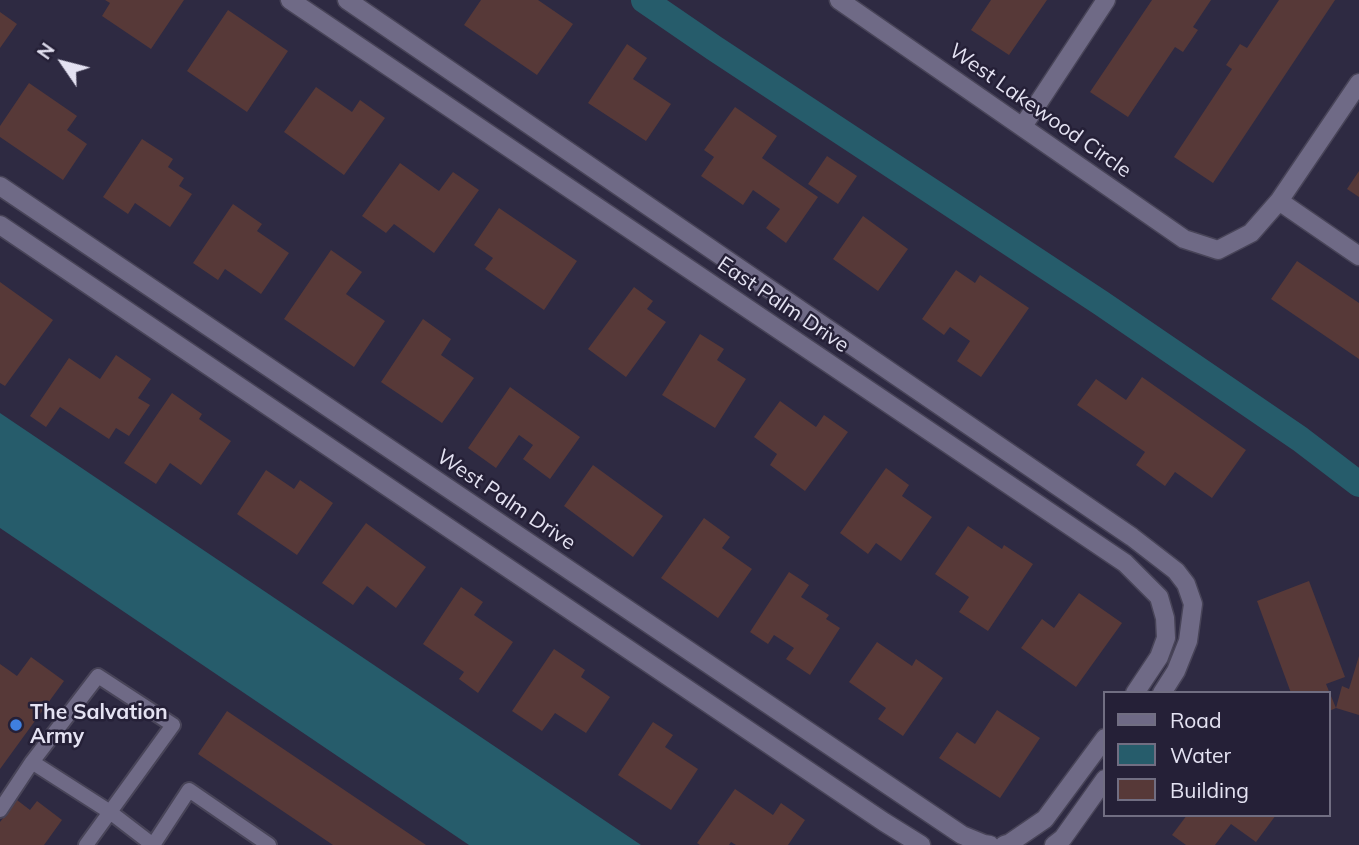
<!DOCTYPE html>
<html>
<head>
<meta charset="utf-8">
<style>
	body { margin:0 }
	#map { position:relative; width:1359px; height:845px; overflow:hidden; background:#2e2a42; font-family:Mulish,sans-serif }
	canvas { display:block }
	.legend { position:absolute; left:1103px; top:691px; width:228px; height:126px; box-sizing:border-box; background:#252037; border:2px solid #716e82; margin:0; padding:9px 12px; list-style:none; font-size:21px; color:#e4e2f2 }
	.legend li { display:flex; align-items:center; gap:14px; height:35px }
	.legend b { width:35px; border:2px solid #716e82 }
	.north { position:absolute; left:28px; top:28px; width:70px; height:70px; -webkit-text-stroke:5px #252037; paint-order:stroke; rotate:305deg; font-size:19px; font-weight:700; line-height:28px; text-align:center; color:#e4e2f2 }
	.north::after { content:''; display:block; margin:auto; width:24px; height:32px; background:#e4e2f2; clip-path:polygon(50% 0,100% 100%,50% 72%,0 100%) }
</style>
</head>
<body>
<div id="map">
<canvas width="1359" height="845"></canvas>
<ul class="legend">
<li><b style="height:9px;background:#6f6a86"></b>Road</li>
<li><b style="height:19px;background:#265c6b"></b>Water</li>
<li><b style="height:19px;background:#573938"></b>Building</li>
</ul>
<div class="north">N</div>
</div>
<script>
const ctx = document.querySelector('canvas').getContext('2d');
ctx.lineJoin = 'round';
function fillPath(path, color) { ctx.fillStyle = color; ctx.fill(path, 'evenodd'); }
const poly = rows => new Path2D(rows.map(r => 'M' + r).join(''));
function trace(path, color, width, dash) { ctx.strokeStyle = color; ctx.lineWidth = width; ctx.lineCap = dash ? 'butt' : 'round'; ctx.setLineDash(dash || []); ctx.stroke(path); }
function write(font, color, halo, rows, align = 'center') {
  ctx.font = font + ' Mulish,sans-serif'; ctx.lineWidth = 5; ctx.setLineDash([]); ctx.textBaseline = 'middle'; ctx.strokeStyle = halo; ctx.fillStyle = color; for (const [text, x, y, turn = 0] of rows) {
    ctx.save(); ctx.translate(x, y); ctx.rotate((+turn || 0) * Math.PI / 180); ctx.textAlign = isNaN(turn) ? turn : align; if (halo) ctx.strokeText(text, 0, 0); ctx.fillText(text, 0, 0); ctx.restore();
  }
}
const water = poly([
	[0,413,641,845,469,845,0,528]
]);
const canal = poly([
	[644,0,714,48,1101,303,1300,439,1359,484]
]);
const building = poly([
	[105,0,184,0,151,49,102,16,110,3],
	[481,0,538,0,573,24,537,75,464,25],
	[991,0,1047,0,1009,55,971,30],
	[1152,0,1211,0,1193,27,1198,30,1183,52,1175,47,1128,117,1090,92],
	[1279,0,1335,0,1213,183,1174,157,1232,69,1226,65,1240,44,1247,48],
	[228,10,288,51,247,112,187,71],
	[0,12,17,24,0,48],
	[627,44,647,58,633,79,671,104,646,141,588,103],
	[29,83,77,116,67,130,87,144,63,180,0,137,0,126],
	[316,87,352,112,360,100,385,118,344,175,284,132],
	[735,107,777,136,762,158,818,197,786,243,766,228,780,209,753,190,743,205,701,176,714,157,704,150],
	[142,139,173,159,168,167,184,178,179,186,192,194,170,227,135,203,128,214,103,197],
	[827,156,857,176,838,204,808,184],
	[400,163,439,191,453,172,479,190,434,253,394,224,386,233,362,216],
	[1359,171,1359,197,1347,189],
	[233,204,262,224,257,231,289,253,261,294,225,269,218,280,193,263],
	[499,208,577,261,544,310,485,269,493,258,474,245],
	[863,216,908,249,878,291,833,259],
	[331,250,362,272,346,294,385,321,354,367,284,319],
	[1297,261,1359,303,1359,359,1271,299],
	[956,270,975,283,980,275,1029,308,981,377,957,361,970,341,950,327,944,335,922,319],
	[0,282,53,320,5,386,0,383],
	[634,287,653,301,647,309,666,322,626,377,588,349],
	[423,319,451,339,441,355,474,378,442,423,381,382],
	[700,334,724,349,717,360,746,379,715,428,662,395],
	[116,355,151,379,138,398,150,405,129,436,116,428,109,439,60,407,46,427,30,416,69,358,100,379],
	[1142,377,1246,450,1212,498,1175,472,1165,486,1136,465,1145,452,1077,405,1096,379,1126,400],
	[510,387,580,437,550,479,523,459,533,445,519,435,496,468,468,448],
	[172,393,202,414,199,419,231,441,201,485,170,463,156,484,124,463],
	[780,401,816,427,824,415,848,432,805,491,770,465,777,454,754,437],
	[593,465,663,516,633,557,564,506],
	[886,468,909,485,902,496,932,517,901,561,876,543,868,554,840,533],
	[266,470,294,489,300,480,333,503,297,555,237,514],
	[704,518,730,537,722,548,752,569,718,618,661,578],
	[366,523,426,567,396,608,367,586,353,605,322,583],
	[968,526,1002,549,1004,545,1033,564,988,631,959,612,969,597,935,574],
	[789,572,809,585,801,597,829,615,826,619,840,628,810,675,786,659,794,648,774,635,768,644,750,632],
	[1309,581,1345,677,1326,684,1336,708,1342,686,1349,689,1359,656,1359,715,1336,708,1329,711,1329,693,1291,693,1257,601],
	[461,587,483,602,474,615,513,642,478,693,459,679,464,672,423,644],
	[1079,593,1122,623,1076,687,1021,648,1042,619,1054,628],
	[877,642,912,666,916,659,943,678,903,736,878,719,886,708,849,682],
	[554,649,585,670,581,677,610,697,586,733,555,713,542,731,512,711],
	[31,657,64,681,0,769,0,664,17,676],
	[997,710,1040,738,1000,798,939,758,957,732,975,744],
	[227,711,426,845,333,845,198,754],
	[653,722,673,735,665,747,698,769,671,810,618,775],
	[735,789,773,815,781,803,805,820,788,845,736,845,731,842,729,845,700,845,697,843],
	[17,800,30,810,37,801,62,820,44,845,0,845,0,822],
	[1187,815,1276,815,1256,842,1231,824,1215,845,1186,845,1172,835]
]);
const service = poly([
	[0,810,32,762],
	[86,845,110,812,173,725,98,676,32,762,110,812,153,845],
	[153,845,189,790,269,845]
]);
const minor = poly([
	[290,0,1125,563,1159,597,1165,618,1166,638,1159,657,1135,693],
	[347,0,1132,537,1176,571,1186,584,1193,604,1188,641,1176,671,1162,693],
	[839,0,1184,239,1218,250,1251,233,1279,201,1359,83],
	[1023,126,1106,0],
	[0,186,962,835,984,844,990,845],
	[1279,201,1359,256],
	[0,225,884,822,921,845],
	[1004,845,1010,843,1045,819,1105,738],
	[1054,845,1063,838,1105,779]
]);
const markers = [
	[16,725,7,"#3f7fe0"]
];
const streetNames = [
	["West Lakewood Circle",1040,111,35],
	["East Palm Drive",783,305,34],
	["West Palm Drive",506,500,34]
];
const poiNames = [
	["The Salvation",30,713],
	["Army",30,737]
];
fillPath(water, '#265c6b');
trace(canal, '#265c6b', 26);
fillPath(building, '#573938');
trace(service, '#484458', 18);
trace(minor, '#484458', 21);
trace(service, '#6f6a86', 14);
trace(minor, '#6f6a86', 18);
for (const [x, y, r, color] of markers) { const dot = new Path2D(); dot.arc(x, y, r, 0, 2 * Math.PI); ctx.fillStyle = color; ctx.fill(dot); trace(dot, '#252037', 2.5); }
write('21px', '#e4e2f2', '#252037', streetNames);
write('bold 21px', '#e4e2f2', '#252037', poiNames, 'left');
</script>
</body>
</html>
